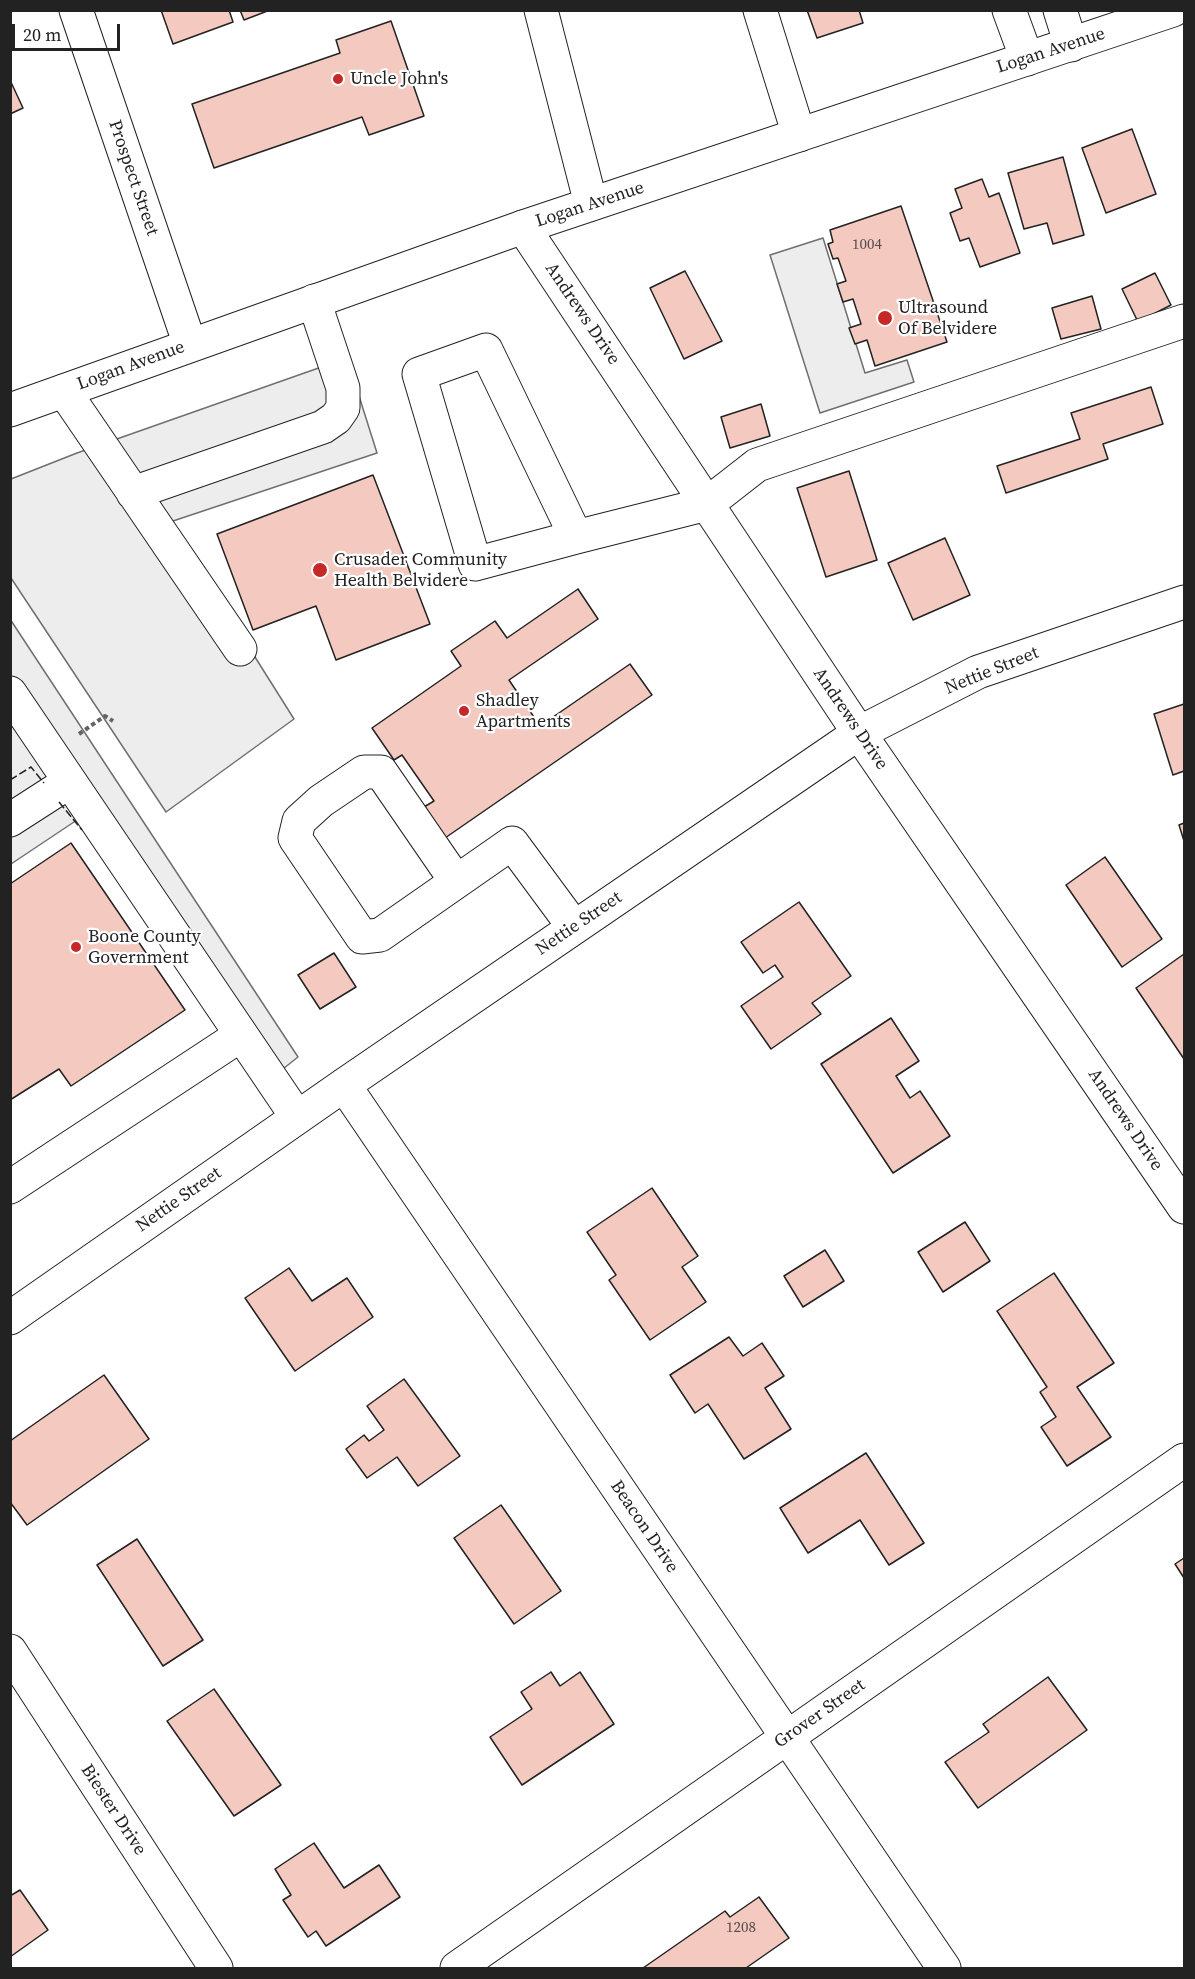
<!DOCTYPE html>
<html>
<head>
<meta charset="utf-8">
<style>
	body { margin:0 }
	#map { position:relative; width:1195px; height:1979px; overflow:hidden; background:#fff; font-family:"Source Serif 4",serif }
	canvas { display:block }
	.frame { position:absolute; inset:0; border:12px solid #222; pointer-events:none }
	.scale { position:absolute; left:12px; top:24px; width:108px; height:27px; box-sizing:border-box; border:3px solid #222; border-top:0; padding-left:8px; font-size:18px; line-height:21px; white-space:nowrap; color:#222; -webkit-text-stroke:4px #fff; paint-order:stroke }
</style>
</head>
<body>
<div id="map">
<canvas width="1195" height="1979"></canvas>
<div class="frame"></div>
<div class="scale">20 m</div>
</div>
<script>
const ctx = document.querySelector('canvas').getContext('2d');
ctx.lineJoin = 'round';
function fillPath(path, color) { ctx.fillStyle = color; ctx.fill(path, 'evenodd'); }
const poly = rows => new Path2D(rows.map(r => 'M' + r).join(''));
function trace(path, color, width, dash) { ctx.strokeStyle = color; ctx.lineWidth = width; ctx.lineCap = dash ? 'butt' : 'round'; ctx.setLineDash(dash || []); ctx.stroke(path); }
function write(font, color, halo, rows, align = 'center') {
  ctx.font = font + ' "Source Serif 4",serif'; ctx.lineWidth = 4.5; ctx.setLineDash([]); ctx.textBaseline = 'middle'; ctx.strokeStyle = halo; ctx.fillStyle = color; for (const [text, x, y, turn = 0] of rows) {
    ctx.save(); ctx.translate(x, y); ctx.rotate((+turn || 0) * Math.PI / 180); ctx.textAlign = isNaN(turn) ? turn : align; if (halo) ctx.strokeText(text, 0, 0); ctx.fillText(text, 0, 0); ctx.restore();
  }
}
const parking = poly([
	[823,238,865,373,907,360,914,382,820,413,770,255,823,238],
	[347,358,377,453,170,522,294,719,166,812,11,578,11,479,77,453,347,358],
	[10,619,298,1057,269,1080,89,812,11,864,10,619]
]);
const building = poly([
	[161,10,229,10,233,22,173,44,161,10],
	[240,10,270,10,244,20,240,10],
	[807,10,859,10,863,23,817,38,807,10],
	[391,21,424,116,369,135,362,117,214,168,192,104,340,53,336,40,391,21],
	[10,80,23,108,10,114,10,80],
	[1132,129,1156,194,1106,213,1082,148,1132,129],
	[1063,157,1084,235,1053,244,1047,223,1024,229,1008,173,1063,157],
	[982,179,989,197,999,193,1020,253,980,267,969,238,960,241,950,213,962,208,955,189,982,179],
	[901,206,947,342,875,366,867,340,855,344,849,328,861,324,853,299,843,302,837,284,846,281,838,258,833,259,828,244,833,242,830,230,901,206],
	[685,271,722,341,684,359,650,288,685,271],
	[1155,273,1171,305,1138,322,1122,289,1155,273],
	[1092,296,1101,329,1061,339,1052,308,1092,296],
	[1151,387,1163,424,1103,444,1108,459,1006,493,997,466,1080,439,1071,413,1151,387],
	[761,404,770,436,730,448,721,417,761,404],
	[849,471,877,560,826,577,797,488,849,471],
	[373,475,430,624,336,660,316,606,253,630,217,534,373,475],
	[945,538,970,595,913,620,888,563,945,538],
	[578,589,598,619,509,680,540,726,630,664,652,695,445,838,424,807,434,801,402,755,394,760,372,728,461,666,451,651,495,621,507,638,578,589],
	[1184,704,1184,771,1173,775,1154,714,1184,704],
	[1184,823,1184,841,1179,825,1184,823],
	[71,843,185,1010,71,1086,59,1069,10,1100,10,884,71,843],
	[1105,857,1162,939,1122,967,1066,885,1105,857],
	[799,902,851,976,812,1003,821,1014,771,1049,741,1006,783,977,775,965,763,973,741,942,799,902],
	[334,953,356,987,320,1009,298,975,334,953],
	[1184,954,1184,1059,1136,988,1184,954],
	[891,1018,919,1061,896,1076,910,1098,920,1091,950,1136,893,1173,821,1064,891,1018],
	[652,1188,698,1256,682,1267,706,1302,650,1340,609,1280,616,1275,587,1232,652,1188],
	[965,1222,990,1261,943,1292,918,1252,965,1222],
	[825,1250,844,1281,803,1307,784,1276,825,1250],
	[289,1268,312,1301,347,1278,373,1317,295,1371,245,1298,289,1268],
	[1054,1273,1114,1363,1077,1387,1111,1437,1067,1466,1041,1427,1056,1417,1040,1392,1047,1387,997,1311,1054,1273],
	[729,1337,743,1356,762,1343,784,1376,765,1388,791,1429,744,1459,708,1404,695,1413,670,1375,729,1337],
	[104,1375,149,1439,27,1525,10,1502,10,1441,104,1375],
	[404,1379,460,1456,418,1486,397,1457,367,1478,346,1449,364,1435,369,1441,384,1430,367,1406,404,1379],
	[866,1453,924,1543,889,1565,860,1520,808,1553,780,1508,866,1453],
	[501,1505,561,1591,514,1624,454,1538,501,1505],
	[137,1539,203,1640,163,1666,97,1565,137,1539],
	[1184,1558,1184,1578,1175,1564,1184,1558],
	[551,1672,560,1686,580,1672,614,1724,522,1785,490,1737,532,1709,521,1692,551,1672],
	[1048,1677,1087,1730,978,1808,945,1762,989,1732,983,1724,1048,1677],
	[214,1689,281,1785,234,1816,167,1721,214,1689],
	[314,1843,344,1888,379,1865,400,1897,326,1946,316,1931,308,1937,283,1900,291,1895,275,1869,314,1843],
	[20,1890,48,1930,10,1957,10,1896,20,1890],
	[759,1897,789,1938,746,1968,643,1968,725,1911,730,1917,759,1897]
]);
const path = poly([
	[79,734,105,716,113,721]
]);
const minor = poly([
	[76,10,190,345],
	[541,10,591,204],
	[760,10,799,135],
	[1009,10,1027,59],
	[1060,10,1071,45],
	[523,227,859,733,1184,1207],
	[64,391,240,649],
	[133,493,323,427,336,418,343,408,343,388,314,301],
	[576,537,486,350,419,374,475,564,576,537,707,504,757,465,1184,321],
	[10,693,297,1117],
	[10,820,69,782],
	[456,881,381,772,364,772,321,801,299,821,295,838,362,937,380,935,512,843,574,927],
	[344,1085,944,1968],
	[10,1187,241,1035],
	[10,1318,344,1085,859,733,978,672,1184,602],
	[10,1651,216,1968],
	[457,1968,1184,1460]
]);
const major = poly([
	[10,410,523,227,1173,10]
]);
const fence = poly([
	[10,780,31,767,44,783],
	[59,802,82,830]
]);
const markers = [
	[338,79,6,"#c62828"],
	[885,318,8,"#c62828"],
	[320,570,8,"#c62828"],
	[464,711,6,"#c62828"],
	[76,947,6,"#c62828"]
];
const numberNames = [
	["1004",867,245],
	["1208",741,1928]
];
const streetNames = [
	["Logan Avenue",1051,51,-18],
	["Prospect Street",133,178,71],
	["Logan Avenue",590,205,-18],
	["Andrews Drive",582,314,56],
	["Logan Avenue",131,366,-20],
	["Nettie Street",992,671,-22],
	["Andrews Drive",850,719,56],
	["Nettie Street",579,924,-34],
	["Andrews Drive",1125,1120,56],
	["Nettie Street",179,1200,-35],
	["Beacon Drive",644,1527,56],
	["Grover Street",820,1714,-35],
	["Biester Drive",113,1810,57]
];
const poiNames = [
	["Uncle John's",350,79],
	["Ultrasound",898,308],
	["Of Belvidere",898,329],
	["Crusader Community",334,560],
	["Health Belvidere",334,581],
	["Shadley",476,701],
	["Apartments",476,722],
	["Boone County",88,937],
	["Government",88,958]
];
fillPath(parking, '#ededed');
trace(parking, '#6f6f6f', 1.5);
fillPath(building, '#f3c9c0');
trace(building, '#222', 1.5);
trace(minor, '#222', 35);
trace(major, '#222', 35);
trace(path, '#646464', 4, [4.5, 3]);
trace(minor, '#fff', 33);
trace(major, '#fff', 33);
trace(fence, '#222', 1.5, [8, 3]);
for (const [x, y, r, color] of markers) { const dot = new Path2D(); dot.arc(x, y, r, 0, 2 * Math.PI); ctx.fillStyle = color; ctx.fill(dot); trace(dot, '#fff', 2); }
write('15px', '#564c4a', null, numberNames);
write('18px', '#222', '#fff', streetNames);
write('18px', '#222', '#fff', poiNames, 'left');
</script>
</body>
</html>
